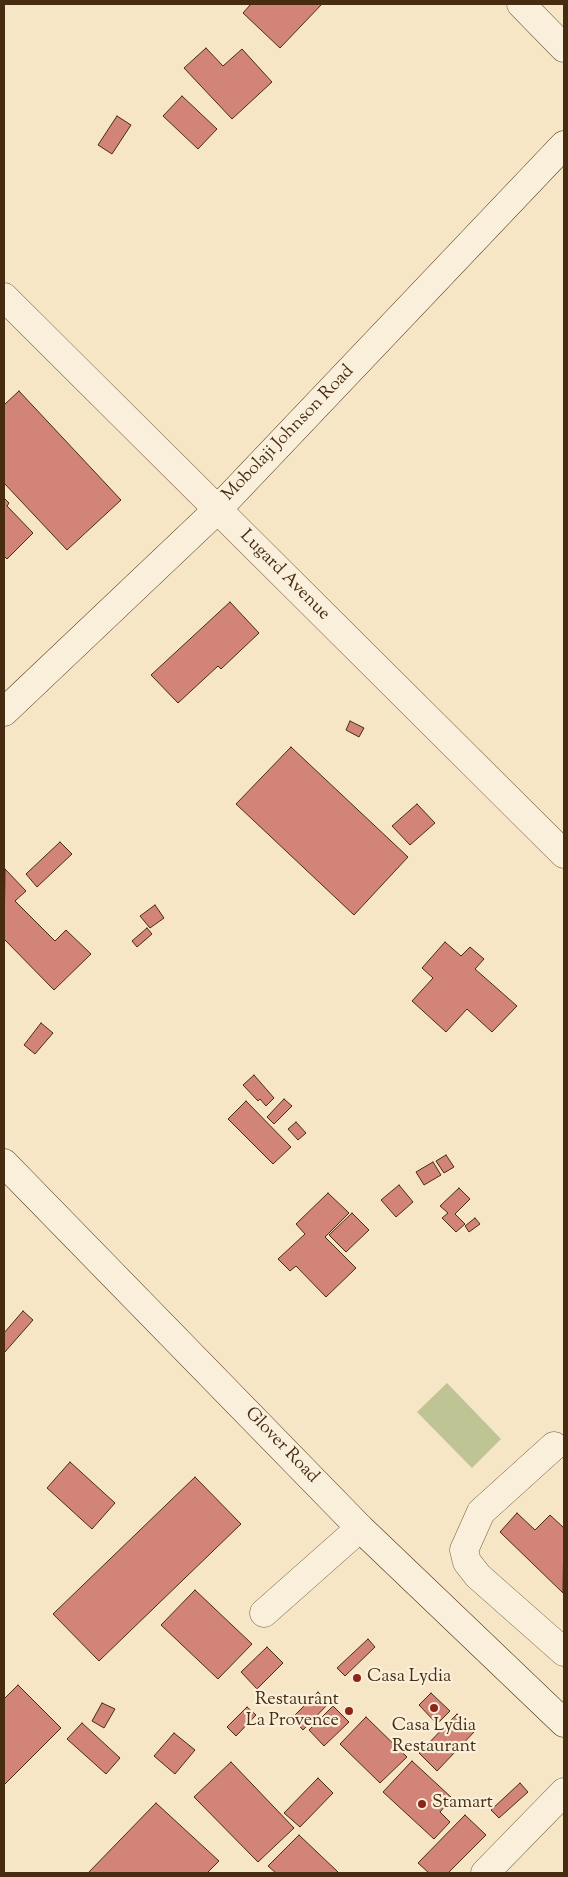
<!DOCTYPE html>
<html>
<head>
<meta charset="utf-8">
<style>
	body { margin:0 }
	#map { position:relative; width:568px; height:1877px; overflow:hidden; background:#f6e6c6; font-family:"Sorts Mill Goudy",serif }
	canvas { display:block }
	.frame { position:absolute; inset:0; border:5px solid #472c12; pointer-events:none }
</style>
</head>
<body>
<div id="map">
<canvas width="568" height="1877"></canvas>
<div class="frame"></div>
</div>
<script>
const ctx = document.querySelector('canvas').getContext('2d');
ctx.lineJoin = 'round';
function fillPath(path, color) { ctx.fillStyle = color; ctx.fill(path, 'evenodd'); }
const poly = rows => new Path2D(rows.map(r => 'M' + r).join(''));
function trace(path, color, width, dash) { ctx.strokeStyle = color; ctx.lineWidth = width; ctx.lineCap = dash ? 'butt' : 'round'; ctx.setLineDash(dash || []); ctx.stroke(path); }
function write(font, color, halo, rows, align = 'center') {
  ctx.font = font + ' "Sorts Mill Goudy",serif'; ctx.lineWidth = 4.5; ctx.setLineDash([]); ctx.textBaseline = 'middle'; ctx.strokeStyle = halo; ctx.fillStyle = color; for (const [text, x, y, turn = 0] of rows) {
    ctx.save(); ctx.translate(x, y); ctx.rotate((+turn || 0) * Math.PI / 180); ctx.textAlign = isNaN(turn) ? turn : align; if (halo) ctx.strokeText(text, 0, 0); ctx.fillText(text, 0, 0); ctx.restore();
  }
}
const green = poly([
	[447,1383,501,1439,472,1468,417,1412]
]);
const building = poly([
	[251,4,322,4,280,48,243,13,251,4],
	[206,48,223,66,242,49,272,82,232,119,184,68,206,48],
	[182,96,217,129,198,149,163,116,182,96],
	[117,116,131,125,112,154,98,145,117,116],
	[19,391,121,500,67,550,4,483,4,405,19,391],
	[4,498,9,503,7,506,33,533,7,559,4,556,4,498],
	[230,602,259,633,221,669,218,666,178,703,151,675,230,602],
	[350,721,364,728,359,737,346,730,350,721],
	[291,747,408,857,354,915,236,804,291,747],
	[417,804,435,823,410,845,392,826,417,804],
	[60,842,72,854,37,887,26,874,60,842],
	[5,869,26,891,15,901,55,941,66,930,91,954,54,990,4,939,5,869],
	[155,905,164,918,150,928,140,916,155,905],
	[147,928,152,934,137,947,132,941,147,928],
	[445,942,461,956,470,947,484,959,475,969,517,1006,492,1032,467,1009,446,1032,412,1001,433,978,422,968,445,942],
	[41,1023,53,1033,35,1054,24,1045,41,1023],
	[254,1075,274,1098,266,1106,260,1099,258,1101,243,1085,254,1075],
	[284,1099,292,1106,274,1124,267,1117,284,1099],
	[246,1101,291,1147,273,1164,228,1119,246,1101],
	[296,1122,306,1133,298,1140,288,1129,296,1122],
	[446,1155,454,1167,444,1173,436,1161,446,1155],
	[433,1162,441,1175,424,1185,416,1172,433,1162],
	[399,1185,413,1202,396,1217,381,1200,399,1185],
	[459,1188,470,1199,455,1214,465,1224,456,1232,442,1218,448,1213,440,1206,459,1188],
	[328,1193,349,1213,325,1237,356,1268,326,1297,296,1266,290,1271,278,1259,305,1234,296,1224,328,1193],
	[352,1213,369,1230,346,1252,329,1235,352,1213],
	[475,1218,480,1224,469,1232,465,1226,475,1218],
	[23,1311,33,1320,4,1353,4,1333,23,1311],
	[70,1462,115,1503,92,1529,47,1488,70,1462],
	[195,1477,241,1524,99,1661,53,1614,195,1477],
	[517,1513,535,1530,550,1515,564,1528,563,1593,500,1532,517,1513],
	[195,1590,252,1644,218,1679,161,1625,195,1590],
	[368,1639,375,1647,345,1676,337,1668,368,1639],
	[267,1647,283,1663,257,1689,241,1672,267,1647],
	[18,1685,61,1728,4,1785,4,1699,18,1685],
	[318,1692,329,1703,303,1730,292,1718,318,1692],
	[431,1693,450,1711,437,1724,419,1705,431,1693],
	[102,1703,115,1709,104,1728,92,1721,102,1703],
	[333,1706,349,1722,324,1746,309,1730,333,1706],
	[247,1707,256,1715,236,1736,227,1727,247,1707],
	[457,1714,475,1731,437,1771,419,1753,457,1714],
	[366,1717,407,1757,380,1783,340,1744,366,1717],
	[82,1723,120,1758,106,1774,67,1739,82,1723],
	[174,1733,195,1750,175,1774,154,1756,174,1733],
	[412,1761,452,1798,440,1812,450,1822,434,1839,383,1792,412,1761],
	[231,1762,294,1828,258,1862,194,1797,231,1762],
	[318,1778,333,1793,300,1827,284,1813,318,1778],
	[520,1783,528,1792,499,1818,491,1810,520,1783],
	[156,1803,219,1861,207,1873,88,1873,156,1803],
	[465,1815,486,1835,448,1873,429,1873,418,1863,465,1815],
	[299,1835,338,1872,337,1873,276,1873,268,1866,299,1835]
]);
const street = poly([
	[521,4,564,48],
	[4,297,564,854],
	[554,1446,481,1512,464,1550,467,1562,478,1576,564,1652],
	[264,1613,360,1528],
	[485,1873,564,1792]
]);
const secondary = poly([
	[4,712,217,510,564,145],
	[4,1163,360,1528,564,1723]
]);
const markers = [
	[357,1678,5,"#8f2418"],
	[434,1708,5,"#8f2418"],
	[349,1711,5,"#8f2418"],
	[422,1804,5,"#8f2418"]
];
const streetNames = [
	["Mobolaji Johnson Road",289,434,-46],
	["Lugard Avenue",284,576,45],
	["Glover Road",281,1446,46]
];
const poiNames = [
	["Casa Lydia",367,1678],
	["Restaurant",339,1701,"right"],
	["La Provence",339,1722,"right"],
	["Casa Lydia",434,1727,"center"],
	["Restaurant",434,1748,"center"],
	["Stamart",432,1804]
];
fillPath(green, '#bec493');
fillPath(building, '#d28478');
trace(building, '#472c12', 1);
trace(street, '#735a3f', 29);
trace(secondary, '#472c12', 29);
trace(street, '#f9efda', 28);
trace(secondary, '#f9efda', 28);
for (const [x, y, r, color] of markers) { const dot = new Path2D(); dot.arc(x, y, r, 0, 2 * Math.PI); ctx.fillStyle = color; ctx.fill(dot); trace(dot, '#f9efda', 2); }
write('18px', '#472c12', '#f9efda', streetNames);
write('18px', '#472c12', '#f9efda', poiNames, 'left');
</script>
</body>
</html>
